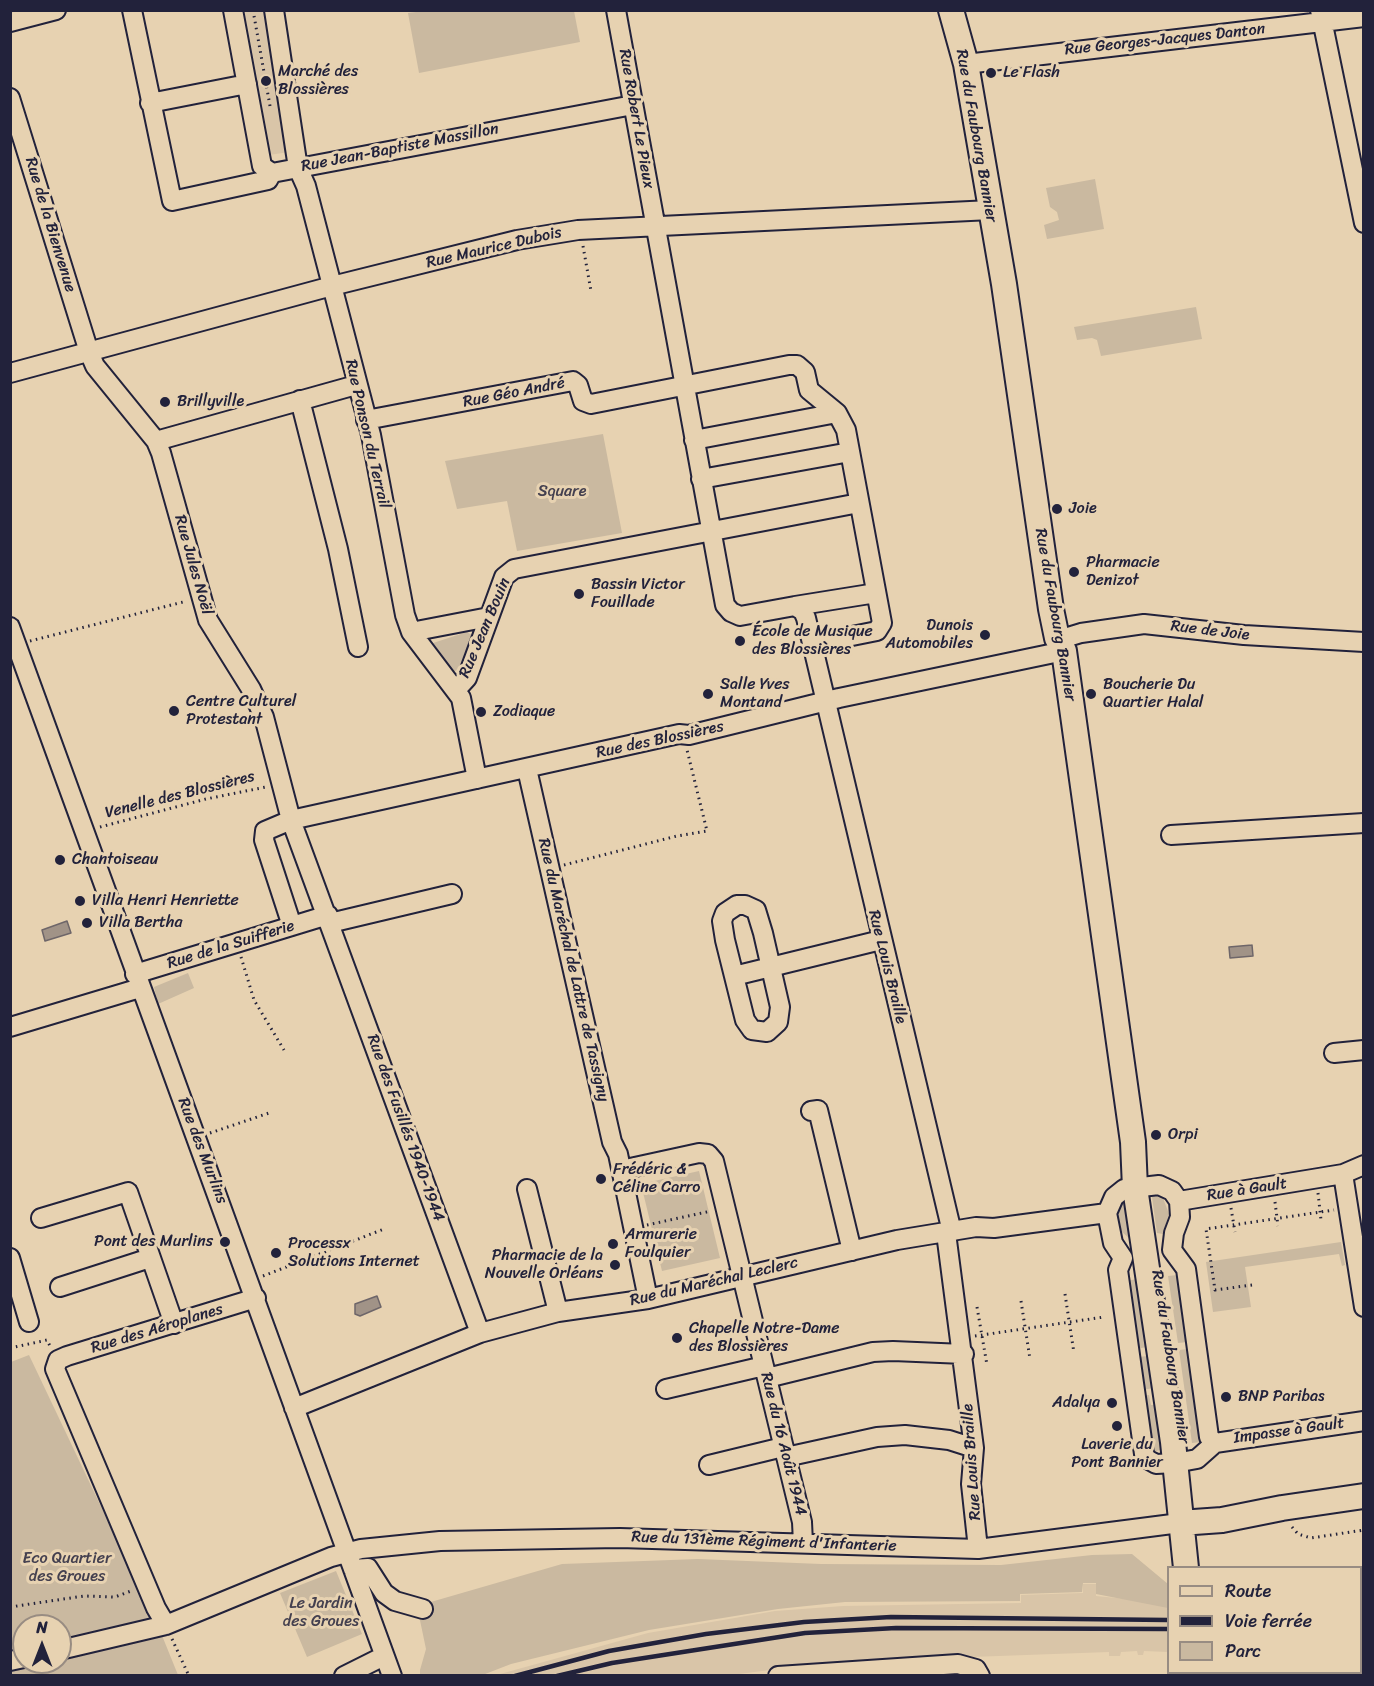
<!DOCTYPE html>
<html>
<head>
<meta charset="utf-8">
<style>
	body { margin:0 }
	#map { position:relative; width:1374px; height:1686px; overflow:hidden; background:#e7d2b1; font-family:Sriracha,sans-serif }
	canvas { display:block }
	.frame { position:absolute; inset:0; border:12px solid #22223b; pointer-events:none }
	.legend { position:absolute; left:1167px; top:1566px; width:195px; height:108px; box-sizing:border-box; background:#e7d2b1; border:2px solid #988c82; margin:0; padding:8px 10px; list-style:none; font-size:18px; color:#22223b }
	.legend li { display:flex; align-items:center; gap:12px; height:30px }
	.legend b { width:30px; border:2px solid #988c82 }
	.north { position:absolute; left:12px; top:1614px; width:60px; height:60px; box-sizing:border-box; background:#e7d2b1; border:2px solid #988c82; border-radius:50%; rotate:0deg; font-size:16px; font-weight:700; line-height:24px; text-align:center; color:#22223b }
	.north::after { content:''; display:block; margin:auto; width:21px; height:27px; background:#22223b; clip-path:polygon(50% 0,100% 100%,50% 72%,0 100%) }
</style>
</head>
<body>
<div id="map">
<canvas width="1374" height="1686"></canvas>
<div class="frame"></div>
<ul class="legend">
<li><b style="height:8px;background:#e7d2b1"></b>Route</li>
<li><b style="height:8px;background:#22223b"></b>Voie ferrée</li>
<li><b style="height:16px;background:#cab9a0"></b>Parc</li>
</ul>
<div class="north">N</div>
</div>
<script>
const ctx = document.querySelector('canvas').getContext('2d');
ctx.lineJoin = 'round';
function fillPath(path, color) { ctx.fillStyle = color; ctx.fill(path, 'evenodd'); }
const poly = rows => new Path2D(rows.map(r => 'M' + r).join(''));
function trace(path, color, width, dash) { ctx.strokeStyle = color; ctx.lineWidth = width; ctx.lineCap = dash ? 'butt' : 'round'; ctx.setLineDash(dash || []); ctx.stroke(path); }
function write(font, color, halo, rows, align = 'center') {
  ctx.font = font + ' Sriracha,sans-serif'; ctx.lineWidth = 6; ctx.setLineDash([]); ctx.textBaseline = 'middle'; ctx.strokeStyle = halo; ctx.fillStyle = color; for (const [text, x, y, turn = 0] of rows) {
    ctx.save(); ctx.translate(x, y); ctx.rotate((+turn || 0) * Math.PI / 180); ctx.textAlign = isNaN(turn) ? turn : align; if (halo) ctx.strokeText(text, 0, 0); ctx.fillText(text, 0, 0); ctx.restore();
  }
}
const built = poly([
	[243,11,264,11,289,152,269,155],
	[1363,1575,1363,1675,1193,1676,1193,1673,1360,1672,1360,1576],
	[1083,1584,1096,1584,1096,1596,1168,1603,1168,1652,1144,1651,1143,1655,1138,1655,1137,1651,1121,1652,1120,1656,1109,1656,1109,1652,833,1662,723,1676,493,1676,648,1633,775,1611,843,1606,1021,1603,1021,1595,1083,1593]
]);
const green = poly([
	[424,11,574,11,580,42,419,73,408,13],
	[1095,179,1104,229,1047,239,1044,225,1059,220,1057,212,1050,207,1046,188],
	[1196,307,1202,339,1101,356,1097,340,1092,338,1077,340,1074,327],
	[603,434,622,533,517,551,507,501,457,509,445,461],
	[467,632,472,635,460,670,454,671,433,643],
	[188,973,194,988,158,1004,154,987],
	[699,1171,720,1258,662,1271,641,1184],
	[1154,1194,1163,1198,1169,1214,1163,1234,1157,1233,1152,1197],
	[1122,1200,1127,1200,1130,1239,1122,1232,1117,1218],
	[1341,1242,1345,1265,1342,1266,1339,1254,1245,1267,1251,1307,1213,1312,1206,1262],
	[1178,1275,1188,1342,1178,1343,1168,1276],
	[1137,1279,1147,1347,1136,1349,1126,1281],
	[1188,1349,1201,1442,1192,1443,1179,1350],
	[29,1355,161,1633,178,1675,11,1676,11,1362],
	[24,1626,60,1626,60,1662,24,1662],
	[1148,1356,1153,1388,1143,1390,1138,1357],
	[1149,1395,1151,1405,1155,1405,1161,1450,1151,1452,1143,1396],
	[1132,1554,1168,1584,1168,1608,1096,1594,1096,1583,1083,1583,1082,1592,1020,1594,1020,1601,845,1602,778,1609,649,1630,511,1664,480,1676,420,1675,420,1670,426,1649,417,1606,562,1564,698,1559,821,1564,1001,1565,1092,1555],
	[336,1571,362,1634,307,1657,280,1593]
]);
const water = poly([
	[67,921,71,933,45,941,42,930,67,921],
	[1252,945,1253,956,1230,958,1229,947,1252,945],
	[377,1296,381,1307,360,1316,355,1314,355,1304,377,1296]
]);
const path = poly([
	[253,10,270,106],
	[583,246,591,291],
	[30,641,187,601],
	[100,827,206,799,266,787],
	[564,865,677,836,707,831,687,750],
	[241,957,254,1000,284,1050],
	[210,1133,269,1113],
	[1318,1193,1321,1220],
	[1275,1202,1278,1226],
	[1231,1208,1235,1232],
	[647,1225,711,1211],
	[263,1276,384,1229],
	[1252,1285,1215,1290,1206,1229,1334,1210],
	[1065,1294,1074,1353],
	[1021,1301,1030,1359],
	[977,1307,987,1365],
	[975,1336,1104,1317],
	[10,1348,47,1340,51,1348],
	[1292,1527,1298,1534,1311,1538,1364,1530],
	[10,1607,84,1596,115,1597,131,1591],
	[172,1639,189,1676]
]);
const minor = poly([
	[132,10,172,201,268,180,272,173,633,105],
	[233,10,262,166,272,173],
	[274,10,298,168,306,186,371,435,405,615,411,632,461,698,477,779],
	[616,10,725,605,731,612,740,616,795,606,803,611,806,618,952,1232],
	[1320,10,1364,223],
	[10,22,56,10],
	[966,64,1364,17],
	[10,98,89,352,95,366,156,441,161,453,208,620,251,689,264,717,291,820,480,1333],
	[150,103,247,84],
	[10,373,332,286,517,240,578,230,991,210],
	[300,400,338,549,358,647],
	[366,420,573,381,578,385,583,401,591,404,789,365,797,365,805,372,809,390,837,413,846,430,882,623,877,631,812,644],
	[694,440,837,413],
	[156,441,356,385],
	[701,479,850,452],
	[795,606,876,593],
	[10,627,392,1676],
	[411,632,489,617],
	[1058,640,1081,633,1144,624,1244,635,1364,642],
	[456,690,467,678,504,577,514,569,859,503],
	[527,769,612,1142,618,1154,648,1299],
	[1171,835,1364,823],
	[737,905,745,905,756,910,763,933,780,1007,778,1022,767,1032,752,1030,745,1020,725,940,722,921,725,913,737,905],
	[330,923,452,894],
	[292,926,264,840,265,831,291,820,679,734,689,735,839,698,1064,651],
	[135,974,328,915],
	[734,976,881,940],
	[10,1027,140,988],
	[1334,1053,1364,1050],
	[811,1111,818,1110,852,1251],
	[621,1170,699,1153,708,1154,714,1161,802,1522,803,1543],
	[1343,1174,1364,1307],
	[527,1189,558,1312],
	[1179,1201,1180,1217,1174,1233,1172,1250,1186,1269,1209,1437,1215,1443],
	[1179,1201,1343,1174,1364,1165],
	[1107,1213,1113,1243,1123,1258,1118,1270,1144,1454,1147,1459,1156,1464,1175,1463,1197,1459,1215,1443],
	[1107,1213,1114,1197,1124,1189,1159,1185,1172,1191,1179,1201],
	[41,1218,128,1192,174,1324],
	[946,1233,974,1448,971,1484,978,1549],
	[10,1258,29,1322],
	[60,1287,150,1258],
	[767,1378,873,1352,893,1351,964,1354],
	[666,1389,764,1366],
	[294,1408,480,1333,558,1312,648,1299,897,1240,976,1227,994,1228,1107,1213],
	[1215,1443,1364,1421],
	[786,1457,877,1437,905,1435,949,1440,974,1448],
	[709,1465,783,1447],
	[353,1569,368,1568,384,1593,395,1601,423,1609],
	[166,1625,156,1608,55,1369,58,1360,67,1356,256,1298],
	[60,1650,166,1625,331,1557,361,1549,440,1541,620,1538,978,1549,1180,1523],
	[10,1661,24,1658],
	[344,1676,384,1656],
	[778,1676,958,1664,976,1669,980,1676]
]);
const major = poly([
	[951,10,966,64,1004,284,1051,609,1057,638,1064,651,1133,1142,1135,1188,1173,1442,1186,1568],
	[1180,1523,1222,1520,1282,1508,1364,1496],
	[1203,1672,1203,1676]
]);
const rail = poly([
	[1360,1613,1364,1612],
	[1360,1624,1364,1624],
	[1360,1667,1364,1668],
	[515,1676,609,1651,706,1634,804,1622,891,1617,1168,1620],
	[557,1676,612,1663,805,1633,896,1628,1168,1629]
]);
const markers = [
	[991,73,6,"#22223b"],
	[266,81,6,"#22223b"],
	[165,402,6,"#22223b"],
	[1057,509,6,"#22223b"],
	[1074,572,6,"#22223b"],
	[579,594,6,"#22223b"],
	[985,635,6,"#22223b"],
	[740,641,6,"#22223b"],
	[708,694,6,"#22223b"],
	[1091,694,6,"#22223b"],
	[174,711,6,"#22223b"],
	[481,712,6,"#22223b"],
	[60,860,6,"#22223b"],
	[80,901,6,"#22223b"],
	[87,923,6,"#22223b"],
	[1156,1135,6,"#22223b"],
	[601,1179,6,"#22223b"],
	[225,1242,6,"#22223b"],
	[613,1244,6,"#22223b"],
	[276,1253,6,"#22223b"],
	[615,1265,6,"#22223b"],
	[677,1338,6,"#22223b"],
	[1226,1397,6,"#22223b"],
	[1112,1403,6,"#22223b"],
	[1117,1426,6,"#22223b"]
];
const streetNames = [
	["Rue Georges-Jacques Danton",1165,40,-6],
	["Rue Robert Le Pieux",636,119,80],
	["Rue du Faubourg Bannier",976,136,80],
	["Rue Jean-Baptiste Massillon",400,148,-11],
	["Rue de la Bienvenue",50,225,73],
	["Rue Maurice Dubois",494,248,-13],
	["Rue Géo André",514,393,-11],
	["Rue Ponson du Terrail",367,434,77],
	["Rue Jules Noël",193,565,74],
	["Rue du Faubourg Bannier",1055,615,80],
	["Rue Jean Bouin",485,628,-67],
	["Rue de Joie",1210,631,7],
	["Rue des Blossières",660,740,-12],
	["Venelle des Blossières",180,795,-14],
	["Rue de la Suifferie",231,945,-17],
	["Rue Louis Braille",887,967,76],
	["Rue du Maréchal de Lattre de Tassigny",573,970,77],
	["Rue des Fusillés 1940-1944",405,1128,70],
	["Rue des Murlins",202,1151,69],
	["Rue à Gault",1247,1190,-9],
	["Rue du Maréchal Leclerc",714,1282,-13],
	["Rue des Aéroplanes",157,1329,-17],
	["Rue du Faubourg Bannier",1170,1357,81],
	["Impasse à Gault",1289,1431,-8],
	["Rue du 16 Août 1944",783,1444,76],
	["Rue Louis Braille",972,1462,-94],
	["Rue du 131ème Régiment d'Infanterie",764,1542,2]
];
const poiNames = [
	["Marché des",278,72],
	["Blossières",278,90],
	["Le Flash",1003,73],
	["Brillyville",177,402],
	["Joie",1069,509],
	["Pharmacie",1086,563],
	["Denizot",1086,581],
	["Bassin Victor",591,585],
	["Fouillade",591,603],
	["Dunois",973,626,"right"],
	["Automobiles",973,644,"right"],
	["École de Musique",752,632],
	["des Blossières",752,650],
	["Salle Yves",720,685],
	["Montand",720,703],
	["Boucherie Du",1103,685],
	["Quartier Halal",1103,703],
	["Centre Culturel",186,702],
	["Protestant",186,720],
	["Zodiaque",493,712],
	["Chantoiseau",72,860],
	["Villa Henri Henriette",92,901],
	["Villa Bertha",99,923],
	["Orpi",1168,1135],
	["Frédéric &",613,1170],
	["Céline Carro",613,1188],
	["Armurerie",625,1235],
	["Foulquier",625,1253],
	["Pont des Murlins",213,1242,"right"],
	["Processx",288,1244],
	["Solutions Internet",288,1262],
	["Pharmacie de la",603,1256,"right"],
	["Nouvelle Orléans",603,1274,"right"],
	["Chapelle Notre-Dame",689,1329],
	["des Blossières",689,1347],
	["BNP Paribas",1238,1397],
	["Adalya",1100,1403,"right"],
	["Laverie du",1117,1445,"center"],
	["Pont Bannier",1117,1463,"center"]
];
const parkNames = [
	["Square",562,492],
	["Eco Quartier",67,1559],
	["des Groues",67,1577],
	["Le Jardin",321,1604],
	["des Groues",321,1622]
];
fillPath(built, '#d9c5a8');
fillPath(green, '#cab9a0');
fillPath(water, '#a19387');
trace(water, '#6e6669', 1.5);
trace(minor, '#22223b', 22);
trace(major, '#22223b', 28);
trace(path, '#22223b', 3, [1.5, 4.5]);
trace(minor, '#e7d2b1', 18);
trace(major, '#e7d2b1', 24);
trace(rail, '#22223b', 4.5);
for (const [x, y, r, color] of markers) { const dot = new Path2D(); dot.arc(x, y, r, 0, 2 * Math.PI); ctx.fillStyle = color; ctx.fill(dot); trace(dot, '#e7d2b1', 2); }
write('16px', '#22223b', '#e7d2b1', streetNames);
write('16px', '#22223b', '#e7d2b1', poiNames, 'left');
write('16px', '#44404f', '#e7d2b1', parkNames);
</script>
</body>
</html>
